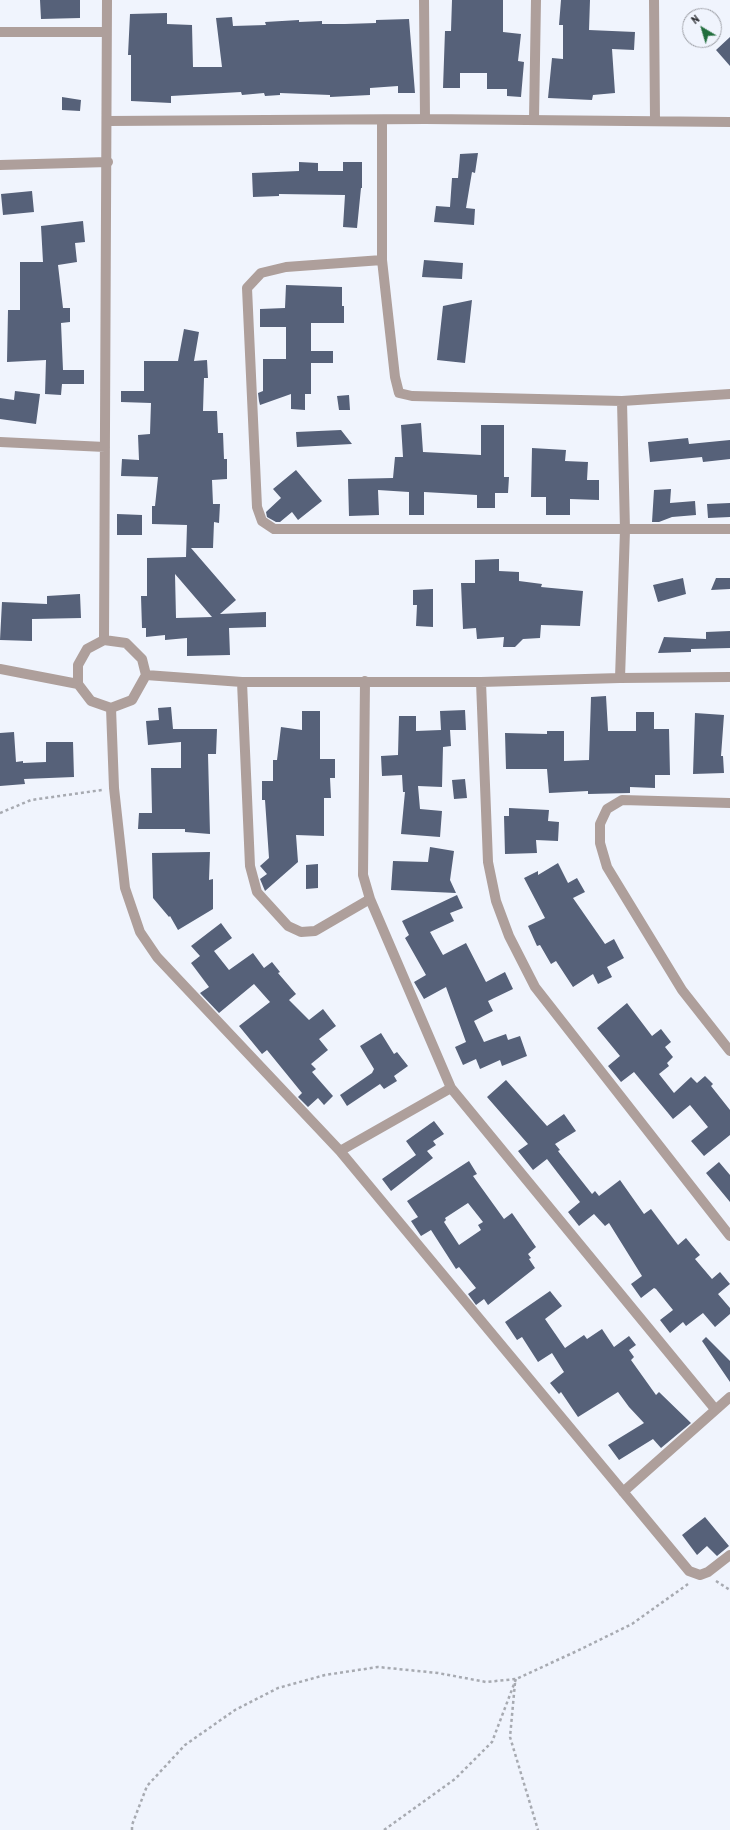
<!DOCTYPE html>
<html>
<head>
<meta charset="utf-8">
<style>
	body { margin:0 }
	#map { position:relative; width:730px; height:1830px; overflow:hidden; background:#f0f4fd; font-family:"Archivo Narrow",sans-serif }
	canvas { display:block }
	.north { position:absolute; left:682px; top:8px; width:40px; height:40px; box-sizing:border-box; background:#f0f4fd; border:1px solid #9ea0a7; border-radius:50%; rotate:322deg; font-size:11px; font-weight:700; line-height:16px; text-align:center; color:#222327 }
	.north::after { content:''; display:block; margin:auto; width:14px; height:18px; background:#226e3d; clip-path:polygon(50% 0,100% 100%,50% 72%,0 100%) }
</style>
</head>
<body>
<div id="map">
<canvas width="730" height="1830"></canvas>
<div class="north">N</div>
</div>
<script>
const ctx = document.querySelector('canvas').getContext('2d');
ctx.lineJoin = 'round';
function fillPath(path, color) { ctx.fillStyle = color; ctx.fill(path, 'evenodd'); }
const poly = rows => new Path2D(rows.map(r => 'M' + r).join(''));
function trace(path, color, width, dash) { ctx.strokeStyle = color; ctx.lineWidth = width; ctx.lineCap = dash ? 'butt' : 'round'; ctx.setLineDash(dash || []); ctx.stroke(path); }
const building = poly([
	[40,0,80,0,80,18,41,19],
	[452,0,503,0,503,32,521,34,518,61,524,62,521,97,507,96,507,89,487,89,487,73,460,73,460,88,443,88,445,31,451,31],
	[561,0,590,0,589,30,635,32,634,50,612,49,615,93,593,95,592,100,548,98,552,58,563,59,563,25,559,25],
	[167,13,167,24,192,25,193,67,222,67,216,18,232,17,233,26,266,25,265,22,299,20,299,22,322,21,322,24,345,24,376,23,376,20,409,19,415,93,398,93,398,86,370,88,370,95,330,97,330,95,280,93,280,95,265,96,264,93,242,95,241,92,171,96,171,103,131,101,131,55,128,55,130,14],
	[730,37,730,66,716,50],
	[62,97,81,100,80,111,62,110],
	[478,153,475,173,472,172,466,208,475,209,474,225,434,222,436,206,450,207,452,178,458,178,460,154],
	[299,162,318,163,318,171,343,171,343,162,362,162,362,188,361,188,357,228,343,227,345,195,279,194,279,196,253,197,252,173,299,171],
	[32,191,34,212,3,215,1,194],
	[83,221,85,242,75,243,77,262,58,265,63,308,70,308,70,322,61,323,63,370,84,370,84,384,62,384,61,395,45,394,46,360,7,362,8,310,20,310,20,262,43,262,41,226],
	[424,260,463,263,462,279,422,277],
	[286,285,342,287,342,306,344,306,344,323,311,323,311,351,333,351,333,363,311,363,311,394,305,394,305,410,291,409,291,394,260,405,259,401,258,393,263,391,263,359,286,359,286,327,260,327,260,309,285,308],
	[472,300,465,363,437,360,443,306],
	[184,329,199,332,194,361,207,360,208,378,204,378,203,411,217,411,218,433,223,433,224,459,227,459,227,479,212,480,213,504,220,504,219,523,214,522,213,548,191,548,236,600,220,614,266,612,266,627,229,628,230,655,187,656,187,638,165,640,165,635,146,637,146,628,142,628,141,596,147,596,147,558,186,557,187,525,152,524,152,506,155,506,158,477,121,476,122,459,139,460,138,435,150,434,151,403,121,402,121,391,144,391,144,361,178,361],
	[175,574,212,617,176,618],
	[15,391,40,394,36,424,0,419,0,398,14,400],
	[349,395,350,410,339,410,337,396],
	[421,423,423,452,481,455,481,425,504,425,504,477,509,477,508,493,495,493,495,508,477,508,477,495,424,492,424,515,409,515,409,492,378,490,379,515,349,516,348,479,393,478,395,457,403,457,401,425],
	[341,430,352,444,297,447,296,432],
	[688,438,689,444,730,440,730,459,703,462,702,457,650,462,648,442],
	[532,448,566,450,565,461,588,462,587,480,599,480,599,500,570,499,570,515,546,515,546,497,531,497],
	[296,470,322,501,298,520,292,512,280,522,276,522,267,517,266,512,281,498,273,489],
	[671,489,670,503,695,501,696,515,672,517,659,522,652,522,654,490],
	[730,503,730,517,708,518,707,504],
	[117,514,142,515,142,535,117,535],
	[499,559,499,571,519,572,519,581,542,584,541,587,583,591,580,626,541,625,540,638,523,639,515,647,503,647,504,637,477,639,476,628,463,629,461,583,475,583,475,560],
	[683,578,686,594,658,602,653,585],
	[716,578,730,578,730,589,711,590],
	[433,589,433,627,416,626,417,605,413,605,413,590],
	[80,594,81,618,32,619,32,641,0,640,2,602,47,604,47,596],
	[730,631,730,648,691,649,691,652,658,653,664,637,706,639,706,632],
	[606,696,608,731,636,731,636,712,654,712,654,729,669,729,670,775,655,775,655,788,630,787,630,793,588,794,588,791,549,793,547,769,506,769,505,733,547,734,547,731,564,731,564,761,589,760,591,697],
	[171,707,173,729,217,729,216,754,208,754,210,834,185,832,185,829,138,829,139,813,152,813,151,768,181,768,181,742,148,745,146,721,159,720,158,708],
	[465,710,466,730,450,730,451,746,443,747,442,787,418,786,420,809,442,811,440,837,401,834,405,792,403,792,402,775,382,776,381,756,398,755,399,716,416,716,416,731,441,730,440,711],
	[302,711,320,711,320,759,335,759,335,778,330,778,331,798,324,798,324,836,296,835,298,862,265,891,260,879,267,874,260,866,269,858,265,800,262,800,262,781,273,781,273,760,277,760,281,727,302,730],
	[695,713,724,715,721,756,723,756,724,773,693,774],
	[14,732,16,762,23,761,23,763,46,762,46,742,73,742,74,777,24,779,25,784,0,786,0,733],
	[465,779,467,798,454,799,452,780],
	[509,808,549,810,548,821,559,822,558,841,536,840,537,853,505,854,504,816,509,816],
	[430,847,454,851,450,880,456,893,391,890,393,861,428,862],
	[210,852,209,880,213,879,213,909,178,930,170,916,169,917,153,898,152,853],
	[558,863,568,883,577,878,585,892,573,898,605,944,614,939,624,958,607,967,612,977,598,984,593,974,573,987,556,961,551,964,540,945,537,946,528,926,545,918,524,878,538,871,538,875],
	[318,864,318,888,306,889,306,865],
	[457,895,463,908,450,913,454,921,430,932,443,955,466,943,486,982,505,972,513,989,488,1001,493,1011,474,1021,484,1042,506,1034,508,1040,520,1036,527,1056,502,1066,500,1060,480,1069,476,1059,463,1065,455,1047,466,1042,446,987,424,999,414,982,426,975,405,938,409,935,402,921],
	[221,923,232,938,214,951,229,970,253,953,264,968,272,962,280,972,278,973,296,994,289,1000,309,1020,323,1009,336,1026,319,1039,328,1050,311,1064,316,1069,312,1072,333,1096,324,1105,318,1098,308,1107,298,1097,302,1093,267,1050,262,1054,239,1026,270,1002,254,984,219,1013,200,993,209,987,191,963,200,956,191,946],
	[627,1003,652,1036,661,1029,671,1042,665,1047,673,1057,667,1063,669,1066,659,1074,674,1093,691,1077,697,1083,705,1076,713,1084,711,1086,730,1110,730,1135,704,1156,691,1141,708,1127,690,1105,673,1119,634,1072,621,1082,608,1066,620,1056,597,1028],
	[381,1033,394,1054,397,1052,408,1066,394,1076,397,1081,384,1089,380,1084,347,1106,340,1095,372,1073,374,1069,360,1046],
	[506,1080,547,1126,564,1114,576,1131,555,1144,560,1150,558,1151,592,1194,595,1191,599,1196,620,1180,644,1214,651,1209,678,1245,686,1238,700,1255,695,1259,712,1279,720,1272,730,1284,718,1294,730,1308,730,1314,715,1327,703,1313,686,1326,683,1322,670,1333,660,1320,673,1310,656,1289,654,1288,641,1298,631,1284,642,1276,609,1223,605,1226,594,1214,579,1226,568,1212,580,1202,547,1159,533,1170,518,1151,528,1144,487,1097],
	[434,1121,444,1134,433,1141,436,1145,427,1151,433,1158,391,1191,382,1179,416,1155,406,1141],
	[469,1161,477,1174,473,1176,504,1219,512,1213,536,1247,528,1254,531,1258,529,1259,535,1268,488,1305,484,1299,476,1305,468,1294,476,1288,459,1267,456,1269,431,1230,421,1236,411,1221,418,1217,407,1201],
	[468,1203,483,1222,478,1225,481,1230,459,1245,444,1222,446,1220,445,1218],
	[719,1162,730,1175,730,1202,706,1173],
	[550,1291,562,1306,545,1319,565,1348,584,1335,587,1339,602,1329,614,1347,629,1336,636,1345,629,1350,634,1357,631,1360,656,1395,659,1392,691,1423,661,1448,653,1439,619,1460,608,1445,644,1423,629,1407,618,1392,578,1417,561,1392,559,1394,550,1383,564,1372,552,1353,538,1362,522,1337,517,1340,505,1322],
	[706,1337,730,1361,730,1382,702,1341],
	[705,1517,729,1546,717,1556,707,1546,697,1555,682,1535]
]);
const path = poly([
	[0,813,31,800,102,790],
	[716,1581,730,1590],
	[515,1683,510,1737,538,1830],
	[132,1830,132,1825,147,1786,185,1745,235,1710,278,1688,325,1675,378,1667,438,1673,486,1682,516,1679,577,1651,632,1624,688,1584],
	[384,1830,455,1779,492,1742,516,1679]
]);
const street = poly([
	[424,0,425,119],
	[654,0,655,120],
	[0,32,106,32],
	[534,119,536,0],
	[382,120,382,260,395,377,399,393,412,396,622,401,730,394],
	[108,121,425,119,730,122],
	[0,165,108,162],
	[382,260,286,267,261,273,247,288,257,507,262,521,274,529,730,529],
	[0,442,105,447],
	[104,640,107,0],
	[104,640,126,643,142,659,146,675,132,700,111,708,91,701,78,684,78,665,87,649,104,640],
	[0,669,78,684],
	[146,675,242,682,481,682,620,678,730,677],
	[620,678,625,530,622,401],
	[365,681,363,875,370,899,451,1088,715,1409],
	[242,682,250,866,257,892,288,926,301,932,315,931,370,899],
	[481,682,488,862,496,901,509,936,535,987,730,1236],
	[111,708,114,788,125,888,140,932,157,957,340,1151,689,1571,700,1575,708,1572,730,1555],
	[730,803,622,800,607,809,600,824,600,843,607,867,682,990,730,1051],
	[340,1151,451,1088],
	[623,1492,730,1397]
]);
fillPath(building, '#566179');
trace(path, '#a7aab1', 2.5, [3, 3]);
trace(street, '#ae9f9b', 10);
</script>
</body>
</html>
